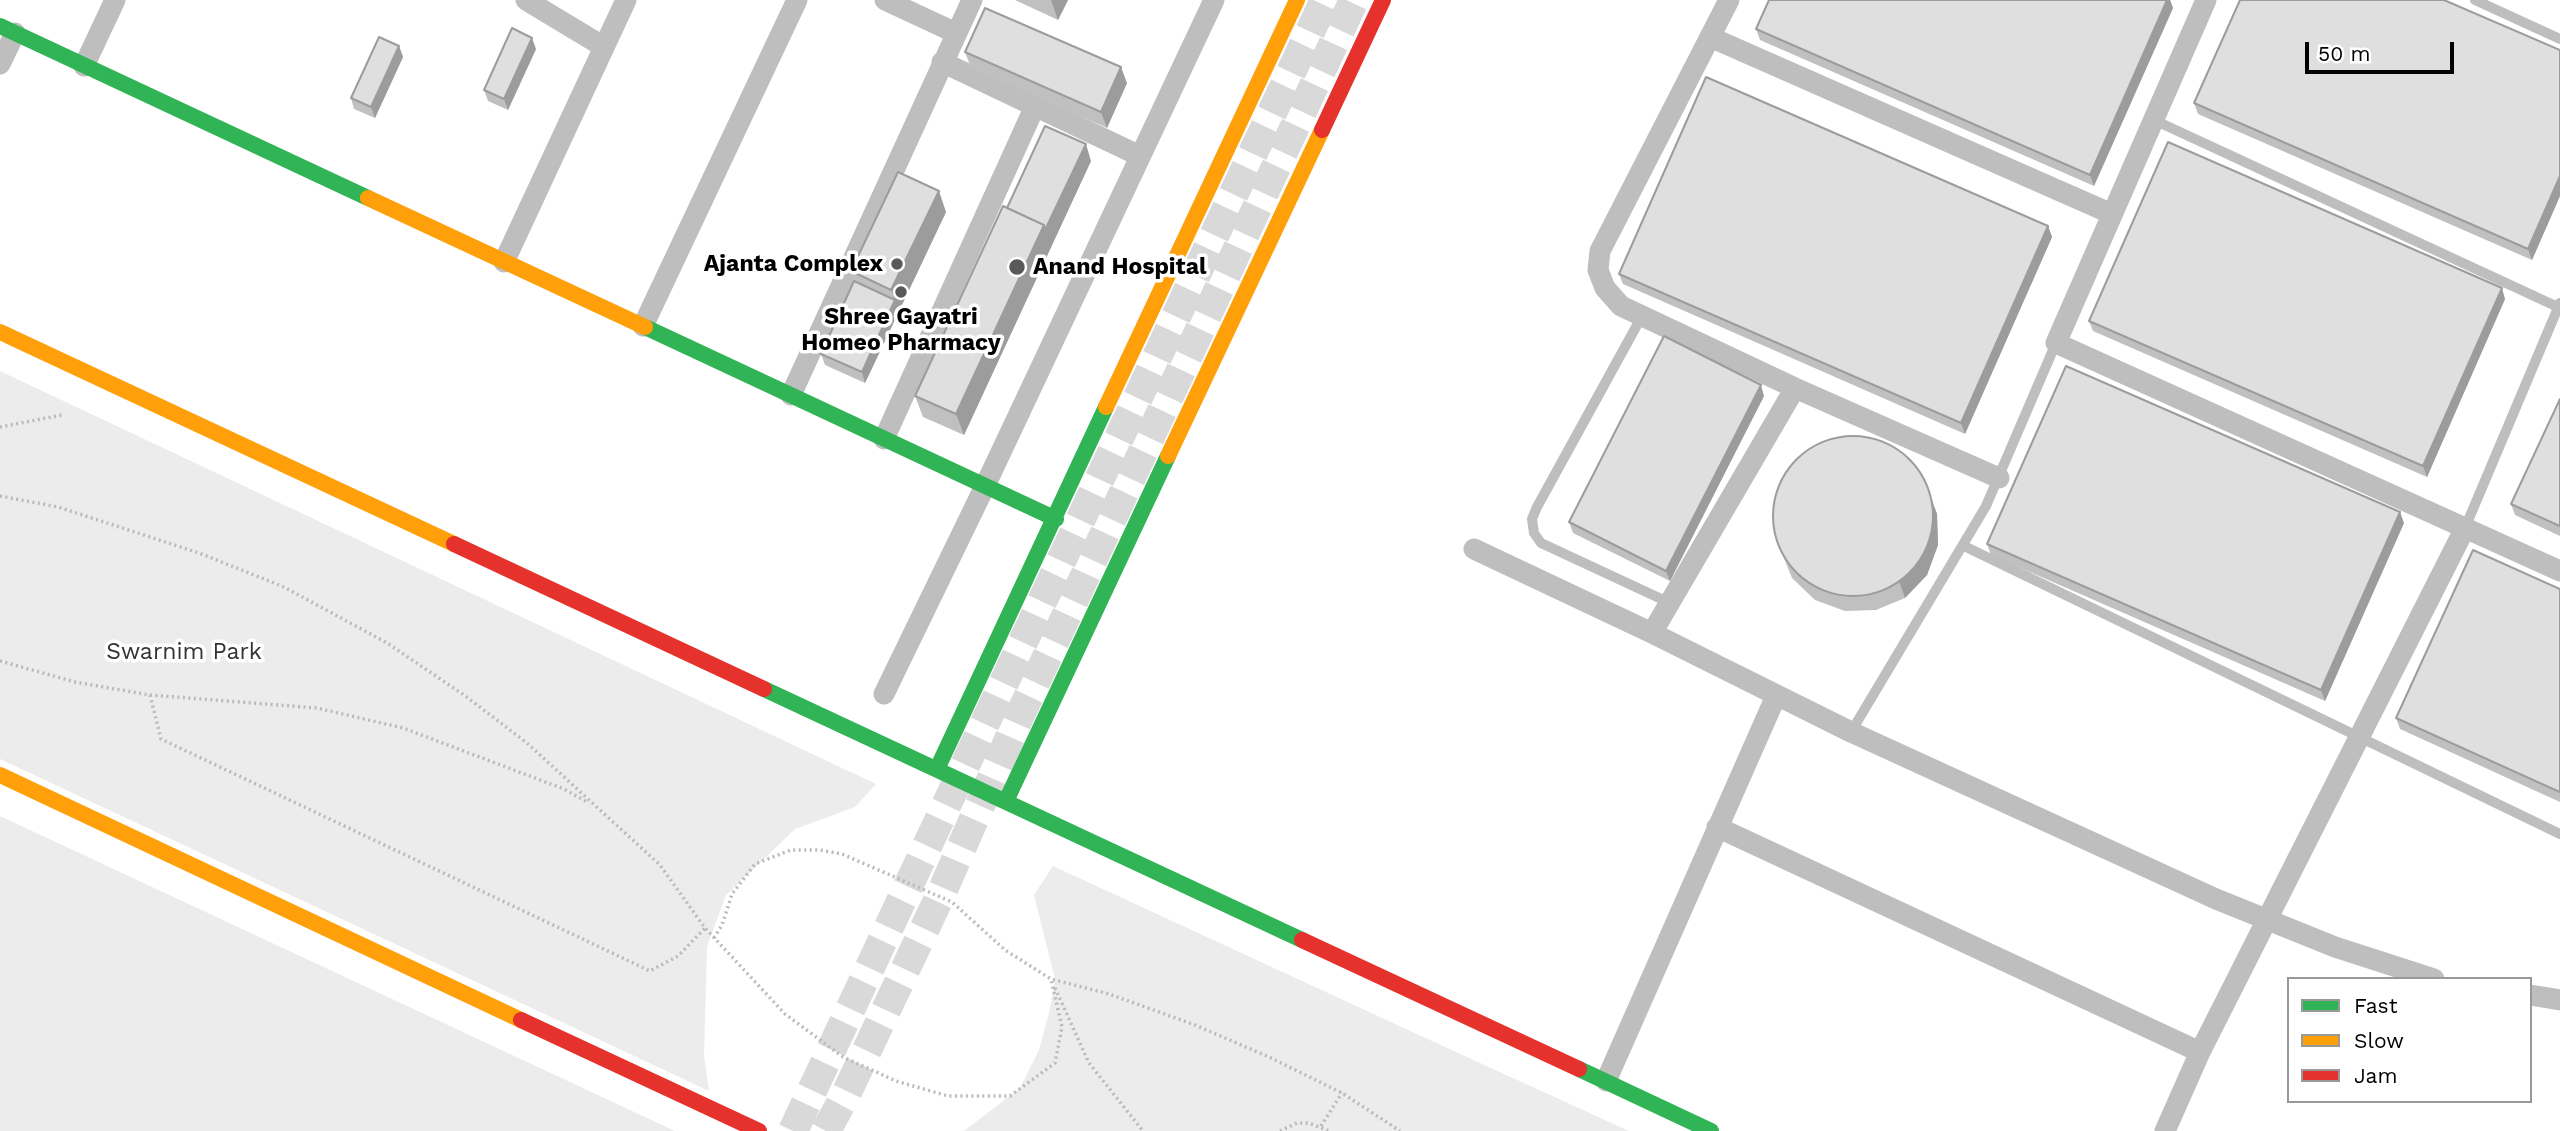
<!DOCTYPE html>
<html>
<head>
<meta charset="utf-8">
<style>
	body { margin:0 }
	#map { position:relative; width:2560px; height:1131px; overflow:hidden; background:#fff; font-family:"Work Sans",sans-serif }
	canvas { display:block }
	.legend { position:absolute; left:2287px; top:977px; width:245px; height:126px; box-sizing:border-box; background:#fff; border:2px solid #999; margin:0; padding:9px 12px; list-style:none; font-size:21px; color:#000 }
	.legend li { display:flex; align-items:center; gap:14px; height:35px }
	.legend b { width:35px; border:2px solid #999 }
	.scale { position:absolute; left:2305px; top:42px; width:149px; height:32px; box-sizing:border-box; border:4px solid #000; border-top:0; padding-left:9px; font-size:21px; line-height:24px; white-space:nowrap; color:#000; -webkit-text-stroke:5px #fff; paint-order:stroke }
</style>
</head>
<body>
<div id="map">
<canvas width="2560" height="1131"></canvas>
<ul class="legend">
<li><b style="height:9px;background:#30b455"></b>Fast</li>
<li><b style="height:9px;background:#ff9f0a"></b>Slow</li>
<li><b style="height:9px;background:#e5322d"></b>Jam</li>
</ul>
<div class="scale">50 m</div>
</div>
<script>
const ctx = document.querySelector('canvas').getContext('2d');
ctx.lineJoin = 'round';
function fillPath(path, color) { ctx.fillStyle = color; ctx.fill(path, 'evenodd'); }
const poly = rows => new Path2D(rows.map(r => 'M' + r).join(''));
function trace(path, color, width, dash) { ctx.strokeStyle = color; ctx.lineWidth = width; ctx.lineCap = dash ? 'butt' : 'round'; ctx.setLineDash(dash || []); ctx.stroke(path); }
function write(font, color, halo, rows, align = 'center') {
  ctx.font = font + ' "Work Sans",sans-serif'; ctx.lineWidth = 7; ctx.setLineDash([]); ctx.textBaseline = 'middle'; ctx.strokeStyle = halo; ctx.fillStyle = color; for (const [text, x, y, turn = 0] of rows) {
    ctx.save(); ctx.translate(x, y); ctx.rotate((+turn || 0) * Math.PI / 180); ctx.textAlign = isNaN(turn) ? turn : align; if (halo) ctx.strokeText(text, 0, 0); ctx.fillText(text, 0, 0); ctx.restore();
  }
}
const green = poly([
	[0,371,876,784,855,807,795,829,726,895,707,947,704,1056,709,1091,0,759],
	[0,816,675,1131,0,1131],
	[1053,866,1421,1036,1629,1131,964,1131,1020,1088,1039,1050,1049,1013,1055,979,1034,895]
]);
const secondaryTunnel = poly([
	[793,1131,1325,0],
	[826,1131,847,1092,941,894,1018,719,1354,0]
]);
const path = poly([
	[0,427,62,415],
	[0,496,58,507,199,553,284,587,387,643,464,695,527,743,660,865,705,928,785,1014,843,1057,896,1081,948,1096,1010,1096,1055,1063,1062,1027,1051,979],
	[0,661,75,682,150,695,317,708,403,728,564,789,589,803],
	[150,695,161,739,650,971,678,956,705,928],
	[714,938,722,925,732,894,755,864,791,850,820,850,842,854,952,902,1005,950,1051,979,1109,994,1195,1025,1269,1057,1342,1093,1400,1131],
	[1055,988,1089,1063,1143,1131],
	[1321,1126,1342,1093],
	[1280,1131,1297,1123,1309,1123,1329,1131]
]);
const lane = poly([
	[2475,0,2560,39],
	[2154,120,2560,308],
	[1642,316,1537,507,1532,519,1534,533,1541,543,1670,603],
	[2465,528,2560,303],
	[1964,546,2560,834],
	[1851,732,1986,506,2056,343]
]);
const street = poly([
	[526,0,604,47],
	[885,0,956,33],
	[1729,0,1600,251,1598,270,1605,288,1621,306,1795,388,1999,478],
	[2206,0,2056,343,2560,571],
	[1710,37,2112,214],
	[942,62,1140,156],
	[0,64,15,33],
	[84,66,115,0],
	[504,262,626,0],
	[643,326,797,0],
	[791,395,972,0],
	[884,439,1035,106],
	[1474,549,1652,633,1851,732,2216,899,2335,947,2434,979],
	[1652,633,1795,388],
	[884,694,985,486,1214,0],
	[1717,827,2200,1052],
	[2530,995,2560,1000],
	[1606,1081,1776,696],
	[2165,1131,2200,1052,2465,528]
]);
const fast = poly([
	[0,26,368,198],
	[645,327,1056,519],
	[764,689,1302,940],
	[937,769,1106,407],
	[1006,801,1168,456],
	[1579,1069,1711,1131]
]);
const slow = poly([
	[368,198,645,327],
	[0,332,454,544],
	[1106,407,1297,0],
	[1168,456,1322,130],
	[0,775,521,1020]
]);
const jam = poly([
	[1322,130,1383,0],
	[454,544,764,689],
	[1302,940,1579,1069],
	[521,1020,759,1131]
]);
const wall = poly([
	[1015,0,1068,0,1058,20],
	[1769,0,2170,0,2173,8,2094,186,1760,40,1756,29],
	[399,46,403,57,375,118,354,109,351,98],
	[536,49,508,110,488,101,484,90],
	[2560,50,2560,196,2532,260,2198,114,2194,103],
	[965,52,1127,83,1107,128,971,68],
	[1091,161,964,435,923,417,915,396,1007,208],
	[946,212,865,383,825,365,821,354,854,281,851,271],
	[2048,226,2052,237,1965,434,1623,284,1619,274],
	[2505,299,2427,477,2093,331,2089,321],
	[1764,396,1670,581,1573,533,1569,522],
	[2560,399,2560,536,2515,515,2511,504],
	[1931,498,1937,514,1938,545,1927,575,1905,598,1876,610,1845,611,1815,600,1792,578,1774,533],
	[2404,523,2325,701,1991,555,1987,544],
	[2560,589,2560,802,2400,729,2396,718]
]);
const shadedWall = poly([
	[1051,0,1068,0,1058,20],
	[2167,0,2170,0,2173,8,2094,186,2090,175],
	[532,38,536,49,508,110,504,99],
	[399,46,403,57,375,118,371,107],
	[1121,67,1127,83,1107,128,1101,112],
	[1086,144,1091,161,964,435,956,414,1044,225],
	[2560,176,2560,196,2532,260,2528,249],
	[939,191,946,212,865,383,862,372,895,300,891,290],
	[2048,226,2052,237,1965,434,1961,423],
	[2502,288,2505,299,2427,477,2423,466],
	[1761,385,1764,396,1670,581,1666,571],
	[1931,498,1937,514,1938,545,1927,575,1905,598,1899,581],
	[2400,512,2404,523,2325,701,2321,690]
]);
const building = poly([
	[1769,0,2167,0,2090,175,1756,29,1769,0],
	[2240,0,2444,0,2560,50,2560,176,2528,249,2194,103,2240,0],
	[985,8,1121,67,1101,112,965,52,985,8],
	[512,28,532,38,504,99,484,90,512,28],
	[379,37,399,46,371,107,351,98,379,37],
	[1706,77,2048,226,1961,423,1619,274,1706,77],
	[1045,126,1086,144,1045,230,1044,225,1007,208,1045,126],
	[2168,142,2502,288,2423,466,2089,321,2168,142],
	[898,172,939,191,891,290,851,271,898,172],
	[1003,206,1044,225,956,414,915,396,1003,206],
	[854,281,895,300,862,372,821,354,854,281],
	[1664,336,1761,385,1666,571,1569,522,1664,336],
	[2066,366,2400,512,2321,690,1987,544,2066,366],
	[2560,399,2560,526,2511,504,2560,399],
	'1773 516a80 80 0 1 1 160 0a80 80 0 1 1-160 0Z',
	[2473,550,2560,589,2560,792,2396,718,2473,550]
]);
const markers = [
	[897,264,7,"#595959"],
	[1017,267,9,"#595959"],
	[901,292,7,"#595959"]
];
const poiNames = [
	["Ajanta Complex",883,264],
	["Anand Hospital",1033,267,"left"],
	["Shree Gayatri",901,317,"center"],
	["Homeo Pharmacy",901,343,"center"]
];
const parkNames = [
	["Swarnim Park",184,652]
];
fillPath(green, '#ececec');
trace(secondaryTunnel, '#d9d9d9', 30, [30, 15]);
trace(path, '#b9b9b9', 3.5, [2, 3.5]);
trace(lane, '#bebebe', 10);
trace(street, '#bebebe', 21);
trace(fast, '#30b455', 16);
trace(slow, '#ff9f0a', 16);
trace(jam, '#e5322d', 16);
fillPath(wall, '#c0c0c0');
fillPath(shadedWall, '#9c9c9c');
fillPath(building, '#dfdfdf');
trace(building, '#9c9c9c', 2);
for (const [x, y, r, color] of markers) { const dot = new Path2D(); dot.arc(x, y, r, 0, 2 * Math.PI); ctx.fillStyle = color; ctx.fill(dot); trace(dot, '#fff', 2.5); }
write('bold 23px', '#000', '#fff', poiNames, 'right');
write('23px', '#333', '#fff', parkNames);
</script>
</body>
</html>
